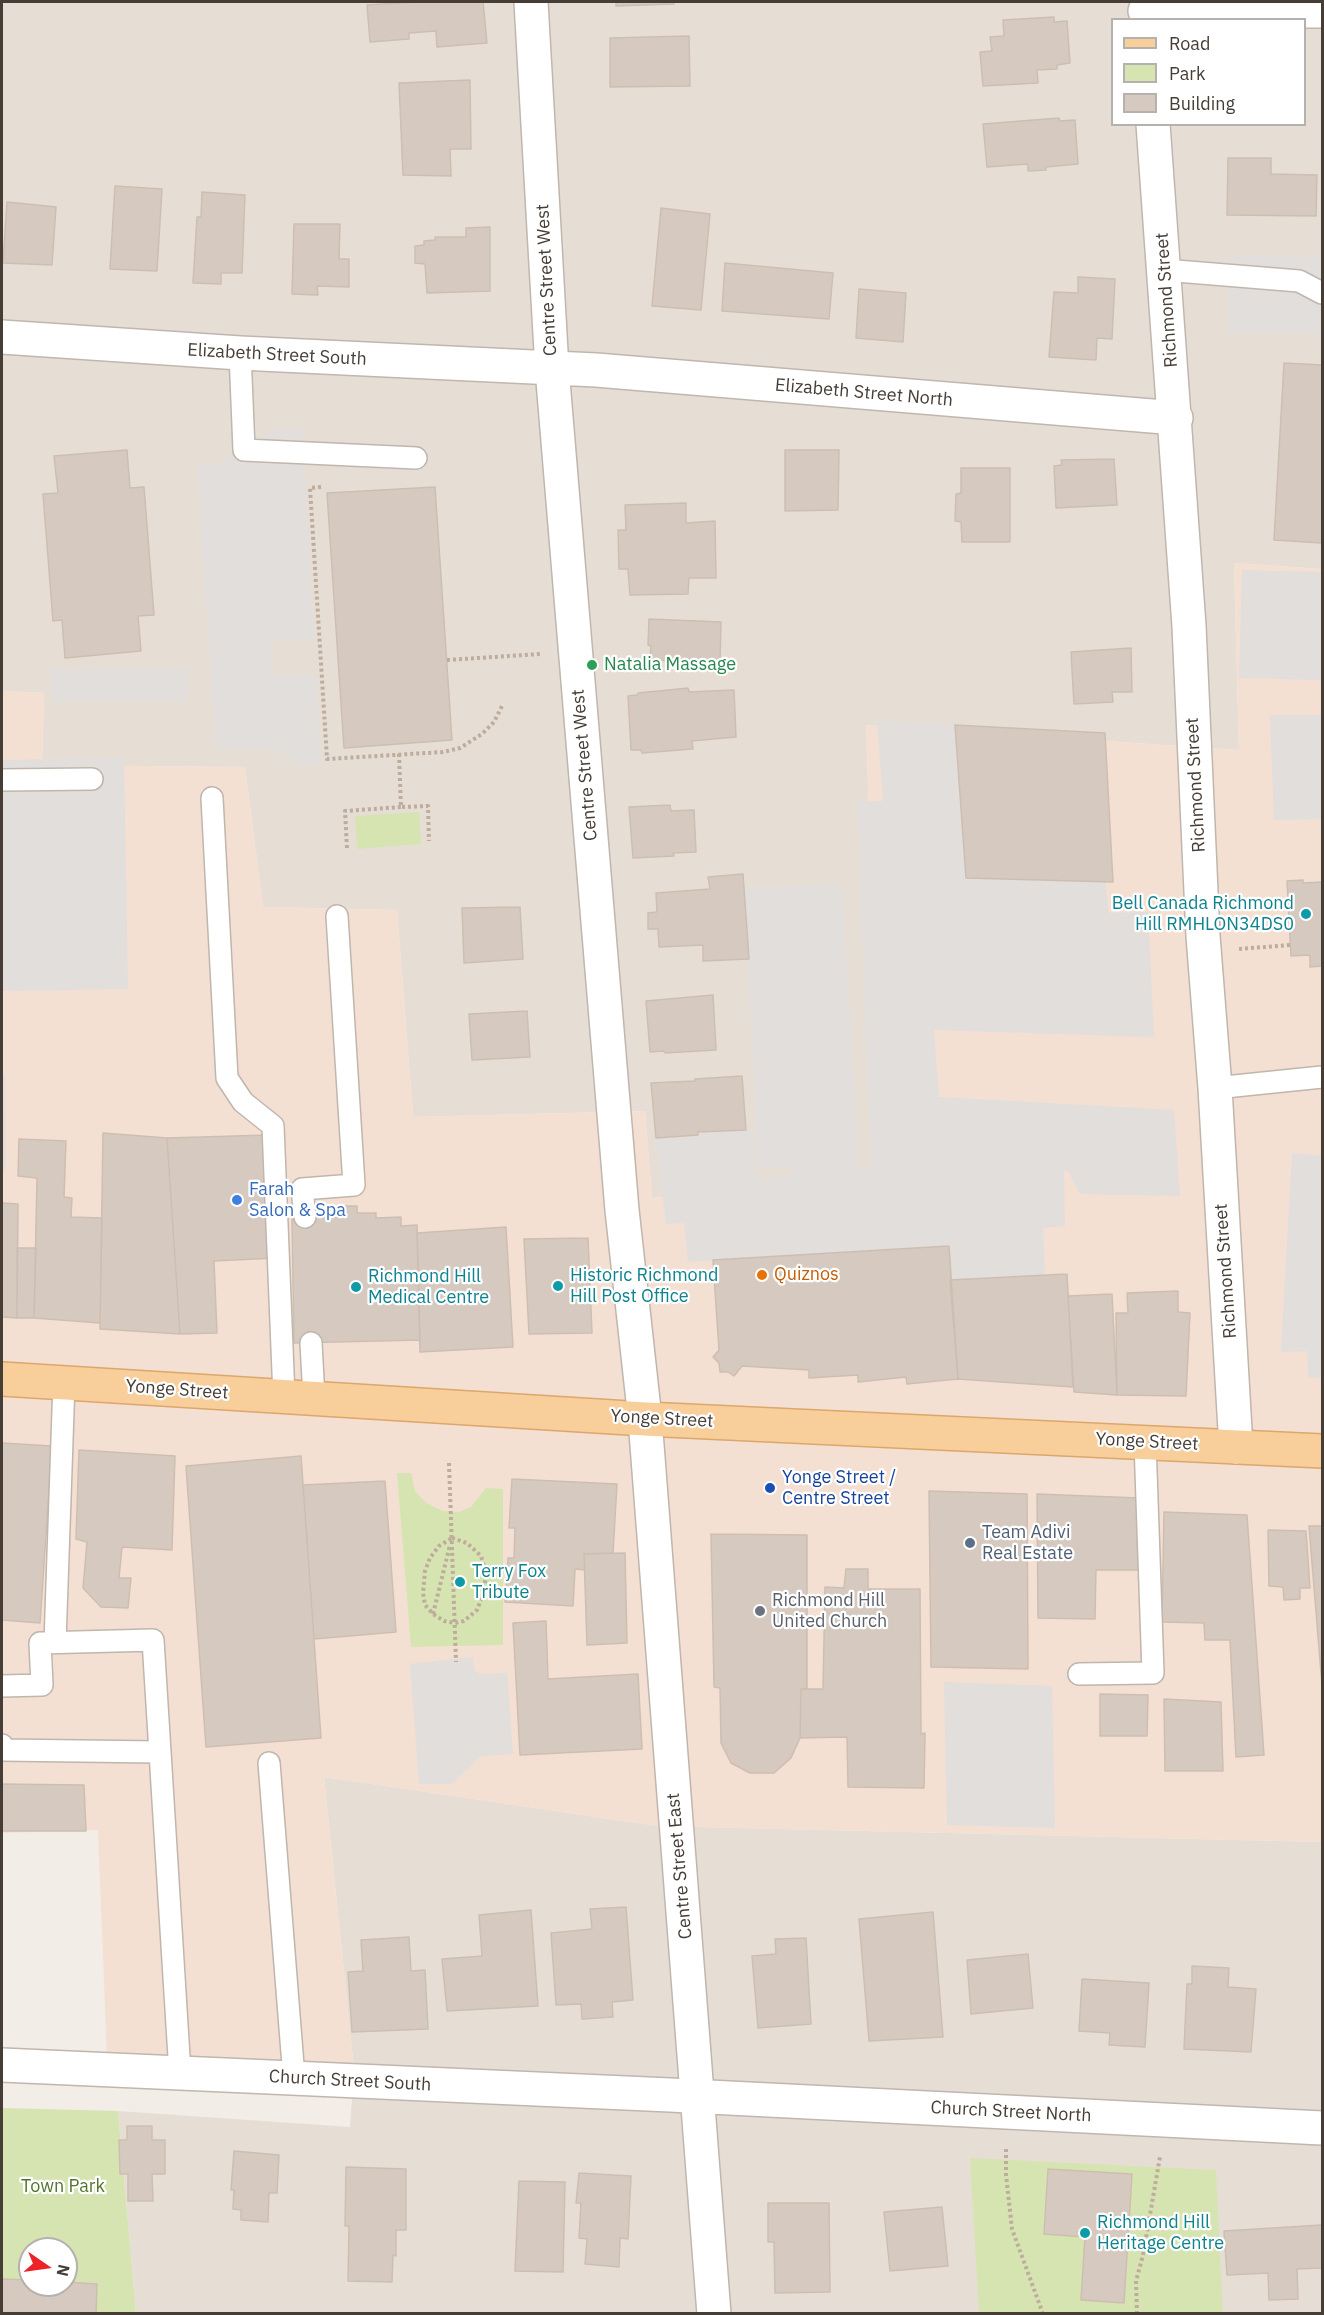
<!DOCTYPE html>
<html>
<head>
<meta charset="utf-8">
<style>
	body { margin:0 }
	#map { position:relative; width:1324px; height:2315px; overflow:hidden; background:#f2ede7; font-family:"IBM Plex Sans",sans-serif }
	canvas { display:block }
	.frame { position:absolute; inset:0; border:3px solid #453d36; pointer-events:none }
	.legend { position:absolute; left:1111px; top:18px; width:195px; height:108px; box-sizing:border-box; background:#fff; border:2px solid #b5b1af; margin:0; padding:8px 10px; list-style:none; font-size:18px; color:#453d36 }
	.legend li { display:flex; align-items:center; gap:12px; height:30px }
	.legend b { width:30px; border:2px solid #b5b1af }
	.north { position:absolute; left:18px; top:2237px; width:60px; height:60px; box-sizing:border-box; background:#fff; border:2px solid #b5b1af; border-radius:50%; rotate:103deg; font-size:16px; font-weight:700; line-height:24px; text-align:center; color:#453d36 }
	.north::after { content:''; display:block; margin:auto; width:21px; height:27px; background:#ed2427; clip-path:polygon(50% 0,100% 100%,50% 72%,0 100%) }
</style>
</head>
<body>
<div id="map">
<canvas width="1324" height="2315"></canvas>
<div class="frame"></div>
<ul class="legend">
<li><b style="height:8px;background:#f8ce9b"></b>Road</li>
<li><b style="height:16px;background:#d6e4b2"></b>Park</li>
<li><b style="height:16px;background:#d6cac0"></b>Building</li>
</ul>
<div class="north">N</div>
</div>
<script>
const ctx = document.querySelector('canvas').getContext('2d');
ctx.lineJoin = 'round';
function fillPath(path, color) { ctx.fillStyle = color; ctx.fill(path, 'evenodd'); }
const poly = rows => new Path2D(rows.map(r => 'M' + r).join(''));
function trace(path, color, width, dash) { ctx.strokeStyle = color; ctx.lineWidth = width; ctx.lineCap = dash ? 'butt' : 'round'; ctx.setLineDash(dash || []); ctx.stroke(path); }
function write(font, color, halo, rows, align = 'center') {
  ctx.font = font + ' "IBM Plex Sans",sans-serif'; ctx.lineWidth = 4.5; ctx.setLineDash([]); ctx.textBaseline = 'middle'; ctx.strokeStyle = halo; ctx.fillStyle = color; for (const [text, x, y, turn = 0] of rows) {
    ctx.save(); ctx.translate(x, y); ctx.rotate((+turn || 0) * Math.PI / 180); ctx.textAlign = isNaN(turn) ? turn : align; if (halo) ctx.strokeText(text, 0, 0); ctx.fillText(text, 0, 0); ctx.restore();
  }
}
const residential = poly([
	[2,2,1322,2,1322,569,1234,563,1239,750,866,725,881,1175,652,1198,645,1111,413,1117,397,910,263,907,245,767,42,765,44,693,2,691],
	[1112,20,1304,20,1304,124,1112,124],
	[324,1777,658,1826,1322,1842,1322,2313,136,2313,118,2111,350,2127,354,2070]
]);
const commercial = poly([
	[1234,563,1322,569,1322,1842,658,1826,324,1777,354,2070,107,2059,98,1830,2,1833,2,691,44,693,42,765,245,767,263,907,397,910,413,1117,645,1111,652,1198,881,1174,866,725,1239,750]
]);
const green = poly([
	[419,812,421,844,357,849,355,816],
	[397,1473,411,1473,415,1491,426,1503,443,1511,459,1512,471,1507,486,1488,503,1489,503,1645,411,1647],
	[2,2108,118,2111,136,2313,2,2314],
	[30,2249,66,2249,66,2285,30,2285],
	[970,2158,1216,2170,1223,2313,979,2313]
]);
const parking = poly([
	[1229,256,1322,256,1322,333,1229,332],
	[272,430,302,430,314,638,271,642,273,676,317,675,321,764,299,765,275,749,216,749,197,464,217,464],
	[1242,570,1322,572,1322,680,1239,678],
	[50,669,187,669,187,702,51,702],
	[1270,715,1322,715,1322,819,1274,820],
	[877,720,955,725,966,878,1105,881,1109,913,1148,912,1154,1037,934,1030,939,1097,1174,1110,1180,1196,1080,1194,1068,1171,1064,1172,1065,1226,1043,1228,1045,1275,950,1280,713,1260,688,1262,684,1223,666,1224,656,1138,698,1135,698,1132,753,1130,756,1179,791,1175,790,1167,758,1168,745,888,842,884,859,1170,872,1168,865,1027,858,801,883,801],
	[124,758,128,989,2,991,2,760],
	[5,1075,6,1171,2,1171,2,1076],
	[1292,1153,1322,1156,1322,1378,1308,1377,1307,1351,1281,1352],
	[473,1657,474,1670,480,1674,507,1673,513,1754,481,1756,451,1784,419,1784,410,1664],
	[944,1682,1052,1686,1055,1828,947,1825]
]);
const building = poly([
	[415,2,483,2,487,43,437,47,436,31,409,33,409,39,370,42,367,5,415,2],
	[616,2,674,2,674,4,616,6,616,2],
	[1054,17,1054,22,1067,21,1070,63,1057,65,1057,69,1037,70,1038,83,983,86,980,52,992,51,990,37,1004,36,1003,20,1054,17],
	[689,36,690,86,610,87,610,38,689,36],
	[470,80,471,149,450,149,451,176,403,175,399,83,470,80],
	[1059,118,1060,121,1075,120,1078,164,1046,167,1046,170,1028,171,1028,164,987,167,983,124,1059,118],
	[1228,158,1271,158,1271,174,1317,175,1316,216,1227,215,1228,158],
	[115,186,162,189,157,271,110,269,115,186],
	[202,192,245,195,242,273,221,273,221,284,193,283,197,217,201,217,202,192],
	[7,202,56,207,52,265,3,263,7,202],
	[661,208,710,214,701,310,652,306,661,208],
	[294,224,340,224,339,259,349,259,349,287,317,286,318,295,292,294,294,224],
	[490,227,490,291,427,293,425,264,415,263,415,246,424,245,424,241,435,240,435,237,466,237,466,228,490,227],
	[725,263,833,273,829,319,722,311,725,263],
	[1078,277,1115,279,1112,339,1097,338,1096,360,1049,357,1054,292,1078,293,1078,277],
	[859,289,906,293,903,342,856,338,859,289],
	[1284,363,1322,365,1322,543,1274,540,1284,363],
	[127,450,130,488,144,487,154,615,138,616,141,651,65,658,62,620,53,621,43,494,58,493,54,456,127,450],
	[785,450,839,450,838,510,785,511,785,450],
	[1114,459,1117,505,1056,508,1054,466,1062,465,1061,460,1114,459],
	[961,468,1010,468,1010,542,962,542,961,522,955,521,956,494,961,493,961,468],
	[435,487,452,740,344,748,327,493,435,487],
	[686,503,686,523,715,521,716,578,689,578,688,594,630,595,628,569,619,569,618,530,626,530,625,505,686,503],
	[649,619,721,622,720,662,650,660,651,646,648,645,649,619],
	[1131,648,1132,692,1112,692,1113,702,1074,704,1071,652,1131,648],
	[688,688,689,692,734,690,736,737,692,741,693,749,642,753,641,750,631,750,628,696,637,695,638,693,688,688],
	[955,725,1105,733,1113,882,966,878,955,725],
	[670,805,671,811,694,810,696,852,673,853,674,856,633,858,629,807,670,805],
	[743,874,749,959,703,961,703,945,659,947,658,929,648,929,648,913,657,912,656,893,710,889,708,877,743,874],
	[1303,880,1303,883,1322,882,1322,966,1310,967,1310,955,1291,956,1287,881,1303,880],
	[520,907,523,959,464,963,462,908,520,907],
	[713,995,716,1050,665,1053,664,1051,650,1052,646,1001,713,995],
	[527,1011,530,1057,472,1060,469,1014,527,1011],
	[742,1076,746,1130,698,1132,698,1135,656,1138,651,1083,695,1081,695,1079,742,1076],
	[103,1133,167,1138,180,1334,100,1329,103,1133],
	[269,1135,276,1258,214,1261,217,1333,180,1334,167,1138,269,1135],
	[19,1139,66,1141,64,1197,72,1198,71,1217,102,1218,100,1323,34,1318,37,1178,18,1176,19,1139],
	[2,1203,18,1204,17,1318,2,1317,2,1203],
	[340,1206,357,1206,357,1213,376,1213,376,1218,401,1217,401,1226,417,1225,420,1340,294,1343,292,1218,340,1217,340,1206],
	[506,1227,513,1347,420,1352,417,1233,506,1227],
	[588,1238,592,1333,529,1334,524,1239,588,1238],
	[949,1246,958,1379,907,1384,906,1377,858,1382,858,1375,809,1378,809,1370,742,1366,734,1376,728,1372,720,1372,719,1363,713,1357,719,1350,713,1260,949,1246],
	[17,1248,36,1248,34,1318,17,1318,17,1248],
	[1067,1274,1073,1387,958,1379,950,1280,1067,1274],
	[1178,1291,1178,1312,1190,1313,1186,1396,1117,1395,1116,1313,1128,1313,1127,1293,1178,1291],
	[1112,1294,1117,1395,1074,1392,1068,1296,1112,1294],
	[2,1443,52,1446,40,1623,2,1620,2,1443],
	[79,1450,175,1456,172,1550,122,1547,119,1578,131,1578,128,1608,101,1607,83,1588,87,1542,76,1539,79,1450],
	[301,1456,321,1738,206,1747,186,1466,301,1456],
	[512,1479,617,1484,613,1553,584,1554,585,1570,575,1569,573,1606,505,1602,508,1558,514,1558,515,1528,509,1528,512,1479],
	[385,1481,396,1632,314,1639,303,1485,385,1481],
	[929,1491,1027,1494,1028,1669,931,1667,929,1491],
	[1037,1494,1139,1498,1138,1570,1096,1570,1095,1619,1038,1618,1037,1494],
	[1164,1512,1247,1515,1264,1755,1236,1757,1230,1640,1205,1640,1204,1623,1162,1622,1164,1512],
	[1309,1526,1322,1526,1322,1685,1309,1526],
	[1268,1530,1306,1531,1310,1588,1300,1588,1300,1599,1284,1600,1283,1587,1269,1586,1268,1530],
	[711,1534,807,1535,807,1688,801,1689,800,1738,791,1758,774,1773,750,1773,731,1763,721,1743,720,1688,714,1687,711,1534],
	[625,1553,627,1643,587,1645,584,1554,625,1553],
	[846,1569,868,1569,868,1589,920,1589,921,1734,925,1733,924,1788,848,1787,847,1737,800,1738,801,1689,823,1689,825,1587,844,1588,846,1569],
	[546,1621,548,1679,638,1674,642,1749,520,1755,513,1623,546,1621],
	[1100,1694,1148,1695,1147,1736,1100,1736,1100,1694],
	[1164,1699,1221,1702,1223,1771,1165,1771,1164,1699],
	[2,1784,84,1785,86,1831,2,1831,2,1784],
	[626,1907,633,2000,612,2002,613,2017,582,2019,581,2004,556,2005,551,1933,592,1929,590,1909,626,1907],
	[531,1910,538,2006,447,2011,442,1959,482,1956,479,1915,531,1910],
	[933,1912,943,2037,869,2041,859,1919,933,1912],
	[409,1937,411,1971,425,1970,428,2029,352,2032,348,1972,363,1971,361,1940,409,1937],
	[806,1938,811,2024,758,2028,752,1956,776,1954,775,1939,806,1938],
	[1028,1954,1033,2008,971,2014,967,1960,1028,1954],
	[1192,1966,1229,1968,1228,1987,1256,1989,1251,2052,1184,2049,1187,1984,1192,1984,1192,1966],
	[1082,1979,1149,1983,1145,2047,1109,2045,1110,2033,1079,2031,1082,1979],
	[127,2126,152,2126,152,2140,165,2140,165,2174,152,2174,153,2201,128,2201,128,2174,120,2174,119,2140,127,2140,127,2126],
	[234,2151,279,2155,277,2193,269,2193,268,2222,241,2220,241,2210,233,2209,234,2190,231,2190,234,2151],
	[346,2167,406,2169,406,2230,396,2230,396,2256,393,2255,392,2282,348,2281,349,2226,345,2226,346,2167],
	[1048,2169,1132,2174,1124,2303,1081,2300,1085,2237,1044,2234,1048,2169],
	[579,2173,631,2176,628,2239,620,2238,619,2267,585,2264,587,2239,579,2238,581,2203,576,2203,579,2173],
	[519,2181,565,2182,563,2272,515,2271,519,2181],
	[768,2203,829,2203,830,2292,775,2293,774,2242,768,2242,768,2203],
	[942,2207,948,2266,890,2271,884,2212,942,2207],
	[1322,2225,1322,2268,1297,2269,1298,2299,1269,2300,1268,2273,1227,2275,1224,2231,1322,2225],
	[2,2279,30,2280,30,2285,66,2285,66,2282,97,2284,96,2314,2,2314,2,2279]
]);
const path = poly([
	[321,487,310,488,327,759,443,752,460,748,482,734,494,722,502,706],
	[447,660,540,654],
	[399,754,401,807,428,806,429,841],
	[347,848,345,811,401,807],
	[1239,949,1290,945],
	[449,1463,456,1662],
	[452,1538,467,1543,481,1556,486,1572,484,1592,477,1610,464,1621,455,1623,444,1621,433,1614,425,1605,423,1593,425,1571,430,1558,439,1546,452,1538],
	[433,1614,450,1545],
	[1006,2149,1006,2175,1012,2229,1043,2314],
	[1137,2314,1136,2281,1143,2255,1160,2157]
]);
const lane = poly([
	[1164,270,1299,281,1322,293],
	[240,353,244,450,416,458],
	[2,780,92,779],
	[212,798,227,1078,243,1102,273,1126,284,1397],
	[1215,1088,1322,1077],
	[305,1217,302,1189,354,1185,337,916],
	[311,1343,314,1398],
	[55,1642,64,1382],
	[1079,1674,1153,1673,1145,1442],
	[2,1686,42,1685,40,1643,153,1640,180,2073],
	[2,1745,2,1750,158,1752],
	[269,1763,294,2078]
]);
const street = poly([
	[531,2,552,369,622,1210,645,1419,714,2314],
	[1145,11,1322,11],
	[1153,124,1189,626,1203,936,1215,1088,1236,1447],
	[2,337,240,353,596,370,1176,418],
	[2,2065,670,2095,1322,2128]
]);
const primary = poly([
	[2,1379,645,1419,1322,1451]
]);
const markers = [
	[592,665,6,"#2e9e5b"],
	[1306,914,6,"#0f9aa8"],
	[237,1200,6,"#3f7fe0"],
	[762,1275,6,"#e8710a"],
	[558,1286,6,"#0f9aa8"],
	[356,1287,6,"#0f9aa8"],
	[770,1488,6,"#1a4fb4"],
	[970,1543,6,"#5c6f8a"],
	[460,1582,6,"#0f9aa8"],
	[760,1611,6,"#6b7280"],
	[1085,2233,6,"#0f9aa8"]
];
const streetNames = [
	["Centre Street West",547,280,-93],
	["Richmond Street",1167,300,-94],
	["Elizabeth Street South",277,355,3],
	["Elizabeth Street North",864,393,5],
	["Centre Street West",585,765,-95],
	["Richmond Street",1196,785,-93],
	["Richmond Street",1226,1271,-94],
	["Yonge Street",177,1390,4],
	["Yonge Street",662,1419,3],
	["Yonge Street",1147,1442,3],
	["Centre Street East",680,1866,-95],
	["Church Street South",350,2081,3],
	["Church Street North",1011,2112,3]
];
const leisureNames = [
	["Natalia Massage",604,665]
];
const cultureNames = [
	["Bell Canada Richmond",1294,904,"right"],
	["Hill RMHLON34DS0",1294,925,"right"],
	["Historic Richmond",570,1276],
	["Hill Post Office",570,1297],
	["Richmond Hill",368,1277],
	["Medical Centre",368,1298],
	["Terry Fox",472,1572],
	["Tribute",472,1593],
	["Richmond Hill",1097,2223],
	["Heritage Centre",1097,2244]
];
const shopNames = [
	["Farah",249,1190],
	["Salon & Spa",249,1211]
];
const foodNames = [
	["Quiznos",774,1275]
];
const transitNames = [
	["Yonge Street /",782,1478],
	["Centre Street",782,1499]
];
const serviceNames = [
	["Team Adivi",982,1533],
	["Real Estate",982,1554]
];
const worshipNames = [
	["Richmond Hill",772,1601],
	["United Church",772,1622]
];
const parkNames = [
	["Town Park",63,2187]
];
fillPath(residential, '#e6ded5');
fillPath(commercial, '#f3e0d3');
fillPath(green, '#d6e4b2');
fillPath(parking, '#e1dedc');
fillPath(building, '#d6cac0');
trace(building, '#cebeb1', 1.5);
trace(lane, '#c0b6ad', 24);
trace(street, '#c0b6ad', 36);
trace(primary, '#dca76b', 36);
trace(path, '#beac9c', 4, [3, 3]);
trace(lane, '#fff', 21);
trace(street, '#fff', 33);
trace(primary, '#f8ce9b', 33);
for (const [x, y, r, color] of markers) { const dot = new Path2D(); dot.arc(x, y, r, 0, 2 * Math.PI); ctx.fillStyle = color; ctx.fill(dot); trace(dot, '#fff', 2); }
write('18px', '#453d36', '#fff', streetNames);
write('18px', '#27864d', '#fff', leisureNames, 'left');
write('18px', '#0d838f', '#fff', cultureNames, 'left');
write('18px', '#366cbe', '#fff', shopNames, 'left');
write('18px', '#c56008', '#fff', foodNames, 'left');
write('18px', '#164399', '#fff', transitNames, 'left');
write('18px', '#4e5e75', '#fff', serviceNames, 'left');
write('18px', '#5b616d', '#fff', worshipNames, 'left');
write('18px', '#53732d', '#fff', parkNames);
</script>
</body>
</html>
